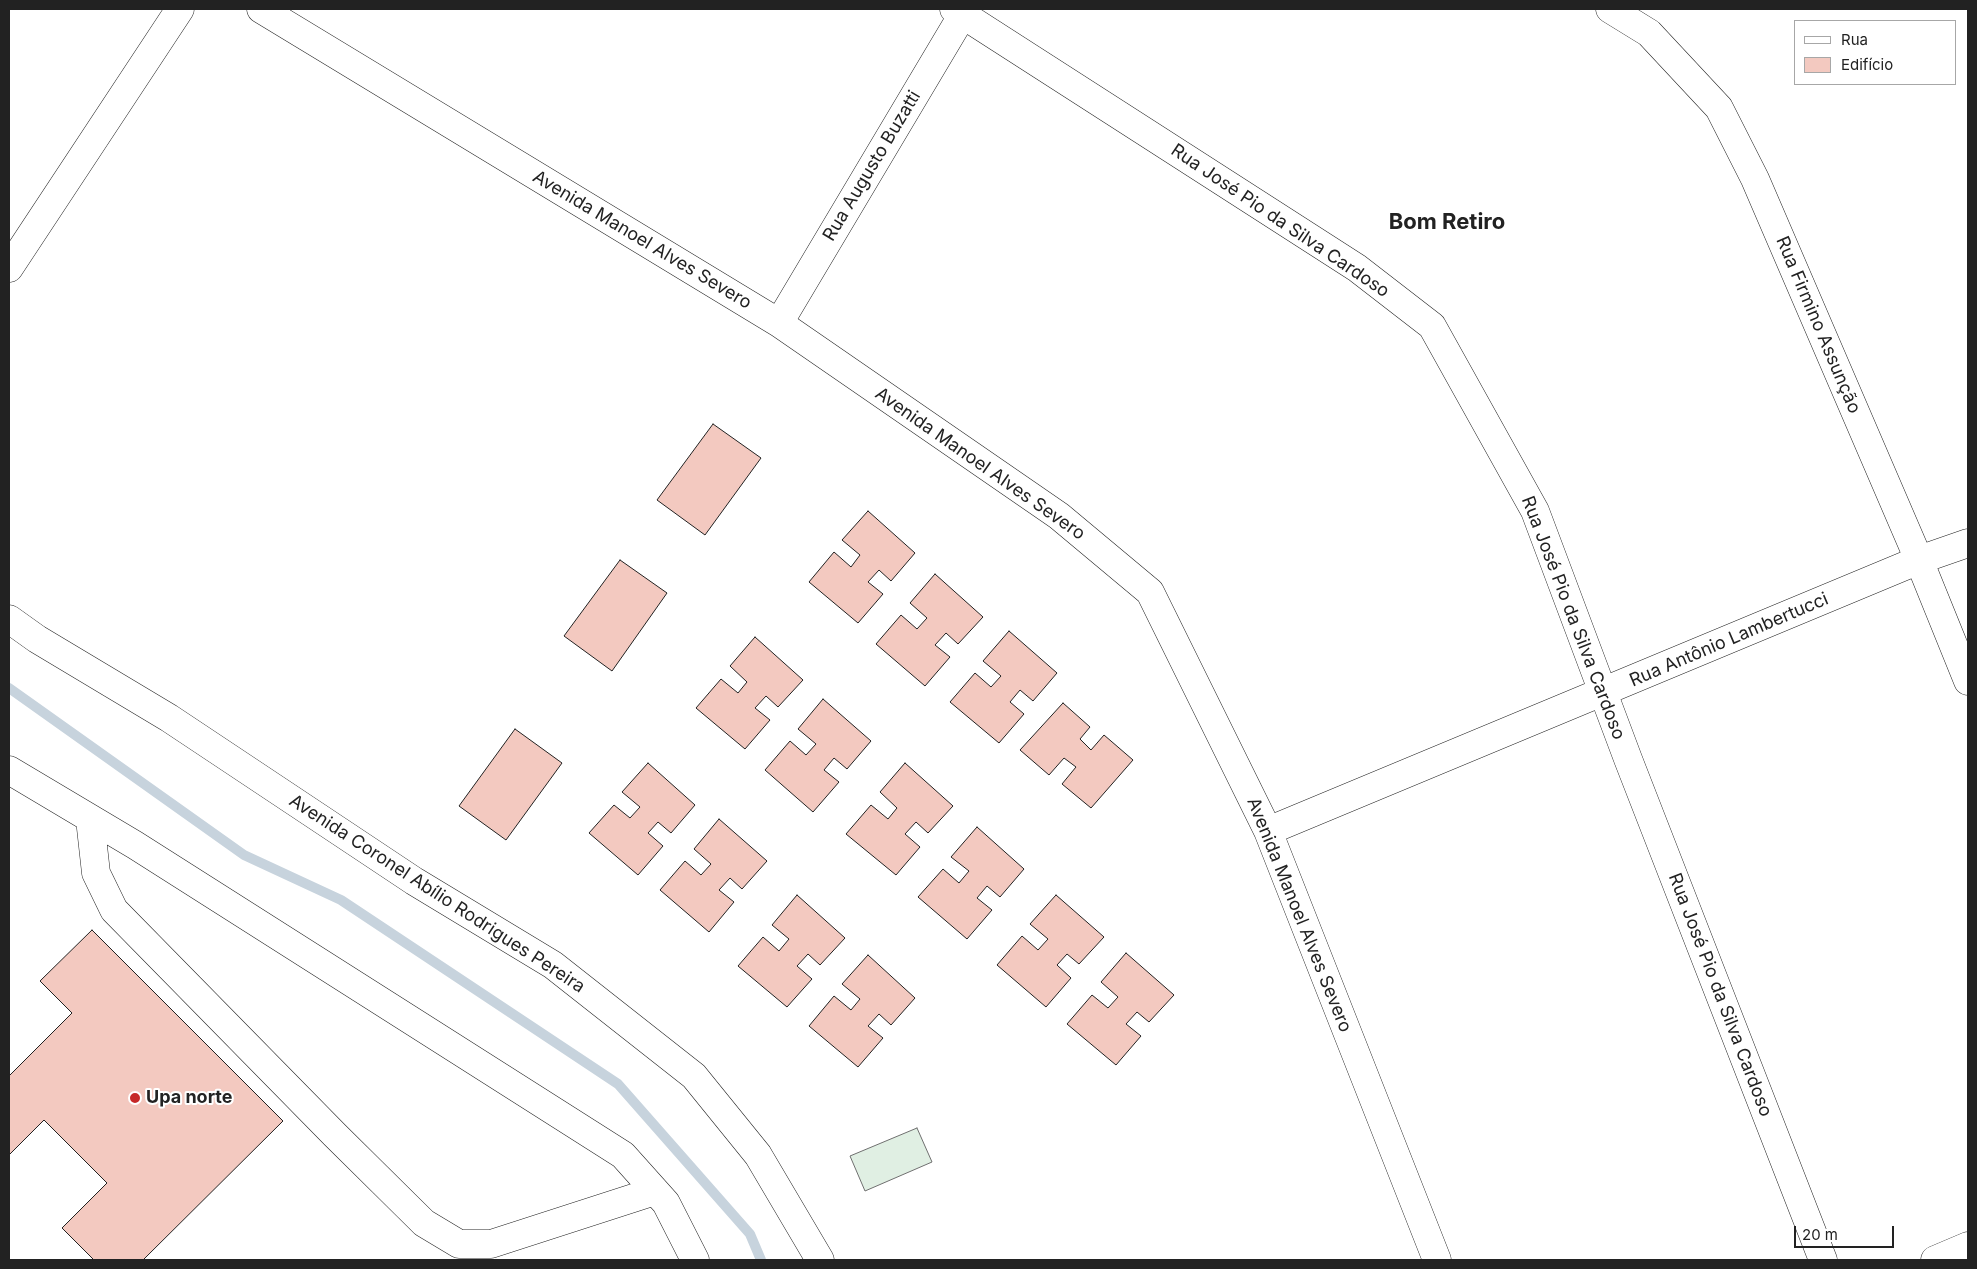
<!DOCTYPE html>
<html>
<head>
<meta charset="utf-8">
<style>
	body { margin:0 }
	#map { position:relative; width:1977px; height:1269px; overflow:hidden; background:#fff; font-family:Inter,sans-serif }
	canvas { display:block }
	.frame { position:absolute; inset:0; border:10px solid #222; pointer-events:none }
	.legend { position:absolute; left:1794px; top:20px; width:162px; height:65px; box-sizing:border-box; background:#fff; border:1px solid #a7a7a7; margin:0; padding:6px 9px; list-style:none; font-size:15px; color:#222 }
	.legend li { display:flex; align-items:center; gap:10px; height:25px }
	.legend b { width:25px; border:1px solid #a7a7a7 }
	.scale { position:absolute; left:1794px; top:1226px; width:100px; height:22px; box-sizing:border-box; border:2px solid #222; border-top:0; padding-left:6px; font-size:15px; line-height:18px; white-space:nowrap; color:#222; -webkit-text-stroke:4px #fff; paint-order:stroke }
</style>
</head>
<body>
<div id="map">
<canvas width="1977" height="1269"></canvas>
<div class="frame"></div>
<ul class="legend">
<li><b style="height:6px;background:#fff"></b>Rua</li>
<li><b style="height:14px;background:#f3c9c0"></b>Edifício</li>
</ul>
<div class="scale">20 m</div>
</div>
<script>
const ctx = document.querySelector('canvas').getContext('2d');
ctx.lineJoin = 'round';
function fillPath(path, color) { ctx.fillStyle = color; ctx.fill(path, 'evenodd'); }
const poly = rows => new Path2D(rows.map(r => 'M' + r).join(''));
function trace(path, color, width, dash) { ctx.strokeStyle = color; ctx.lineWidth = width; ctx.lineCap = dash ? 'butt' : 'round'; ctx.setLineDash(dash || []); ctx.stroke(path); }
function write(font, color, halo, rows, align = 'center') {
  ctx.font = font + ' Inter,sans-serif'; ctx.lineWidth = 4; ctx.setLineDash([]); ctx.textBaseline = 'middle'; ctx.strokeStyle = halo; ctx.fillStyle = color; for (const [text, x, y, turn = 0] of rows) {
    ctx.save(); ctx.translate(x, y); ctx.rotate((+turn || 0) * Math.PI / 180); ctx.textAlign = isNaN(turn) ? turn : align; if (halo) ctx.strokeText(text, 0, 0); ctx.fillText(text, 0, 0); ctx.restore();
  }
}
const green = poly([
	[917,1128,932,1162,865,1191,850,1156,917,1128]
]);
const stream = poly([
	[9,688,244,855,341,900,618,1084,750,1234,761,1260]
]);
const building = poly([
	[713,424,761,458,705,535,657,500,713,424],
	[868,511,915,553,891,581,879,570,868,582,883,594,858,623,809,582,834,552,851,567,860,555,842,540,868,511],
	[620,560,667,593,612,671,564,636,620,560],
	[935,574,983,617,958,644,946,633,935,645,950,657,925,686,876,644,901,615,917,629,927,618,910,603,935,574],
	[1009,631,1057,673,1033,701,1020,690,1010,702,1024,714,999,743,950,702,975,673,991,687,1001,676,983,661,1009,631],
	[755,637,803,680,778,707,766,696,755,708,770,720,745,749,696,708,721,679,738,693,747,682,730,666,755,637],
	[823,699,871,741,847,769,834,758,824,770,839,782,813,812,765,770,790,741,806,755,816,744,798,729,823,699],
	[1063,703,1090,727,1080,739,1091,750,1104,735,1133,760,1091,808,1062,784,1076,767,1064,758,1049,775,1020,750,1063,703],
	[515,729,562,763,506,840,459,806,515,729],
	[648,763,695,805,671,833,658,822,648,833,663,846,638,875,589,833,614,805,630,818,640,807,622,792,648,763],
	[905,763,953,806,928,833,916,822,905,834,920,847,896,875,846,834,871,805,888,819,897,808,880,792,905,763],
	[719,819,767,861,742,889,730,878,719,890,734,902,709,932,660,890,685,861,701,875,711,864,694,849,719,819],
	[977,827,1024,869,1000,897,987,886,977,898,992,910,967,939,918,897,943,869,959,883,969,871,951,857,977,827],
	[797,895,845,938,820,965,808,954,797,966,812,979,787,1007,738,966,763,937,779,951,789,939,772,925,797,895],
	[1056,895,1104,937,1079,964,1067,954,1057,965,1071,978,1046,1007,997,965,1022,936,1038,950,1048,939,1030,924,1056,895],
	[92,930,283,1121,143,1260,94,1260,62,1228,107,1183,44,1120,9,1155,9,1076,72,1013,40,981,92,930],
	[1126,953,1174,995,1149,1022,1137,1012,1126,1024,1141,1036,1116,1065,1067,1024,1092,995,1108,1008,1118,997,1101,982,1126,953],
	[868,955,915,998,891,1025,879,1014,868,1026,883,1038,858,1067,809,1026,834,996,851,1010,860,999,842,984,868,955]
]);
const minor = poly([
	[261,9,779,323,1059,516,1150,592,1268,831,1437,1260],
	[954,9,1357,268,1432,326,1535,511,1628,759,1823,1260],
	[1610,9,1649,33,1719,108,1755,179,1919,560,1968,681],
	[9,268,180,9],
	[779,323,966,9],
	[9,619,37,639,169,718,414,881,553,965,694,1076,758,1155,820,1260],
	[9,770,135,845,623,1155,666,1203,695,1260],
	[90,819,96,873,114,910,335,1135,424,1223,459,1244,491,1244,655,1191],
	[1268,831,1919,560,1968,543],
	[1935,1260,1968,1246]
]);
const markers = [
	[135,1098,6,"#c62828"]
];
const streetNames = [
	["Rua Augusto Buzatti",872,166,-59],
	["Rua José Pio da Silva Cardoso",1280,221,34],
	["Avenida Manoel Alves Severo",642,240,31],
	["Rua Firmino Assunção",1818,325,67],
	["Avenida Manoel Alves Severo",980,464,35],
	["Rua José Pio da Silva Cardoso",1573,618,69],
	["Rua Antônio Lambertucci",1729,640,-23],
	["Avenida Coronel Abílio Rodrigues Pereira",437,894,33],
	["Avenida Manoel Alves Severo",1299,915,68],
	["Rua José Pio da Silva Cardoso",1720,995,69]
];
const poiNames = [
	["Upa norte",146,1098]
];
const districtNames = [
	["Bom Retiro",1447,222]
];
fillPath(green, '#e0efe3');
trace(green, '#6f6f6f', 1);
trace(stream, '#c7d3dd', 10);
fillPath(building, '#f3c9c0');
trace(building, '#222', 1);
trace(minor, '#222', 29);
trace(minor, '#fff', 28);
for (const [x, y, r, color] of markers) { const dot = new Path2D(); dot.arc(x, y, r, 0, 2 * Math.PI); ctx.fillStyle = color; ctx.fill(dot); trace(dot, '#fff', 2); }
write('18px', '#222', '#fff', streetNames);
write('bold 18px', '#222', '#fff', poiNames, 'left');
write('bold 22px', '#222', '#fff', districtNames);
</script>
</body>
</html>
